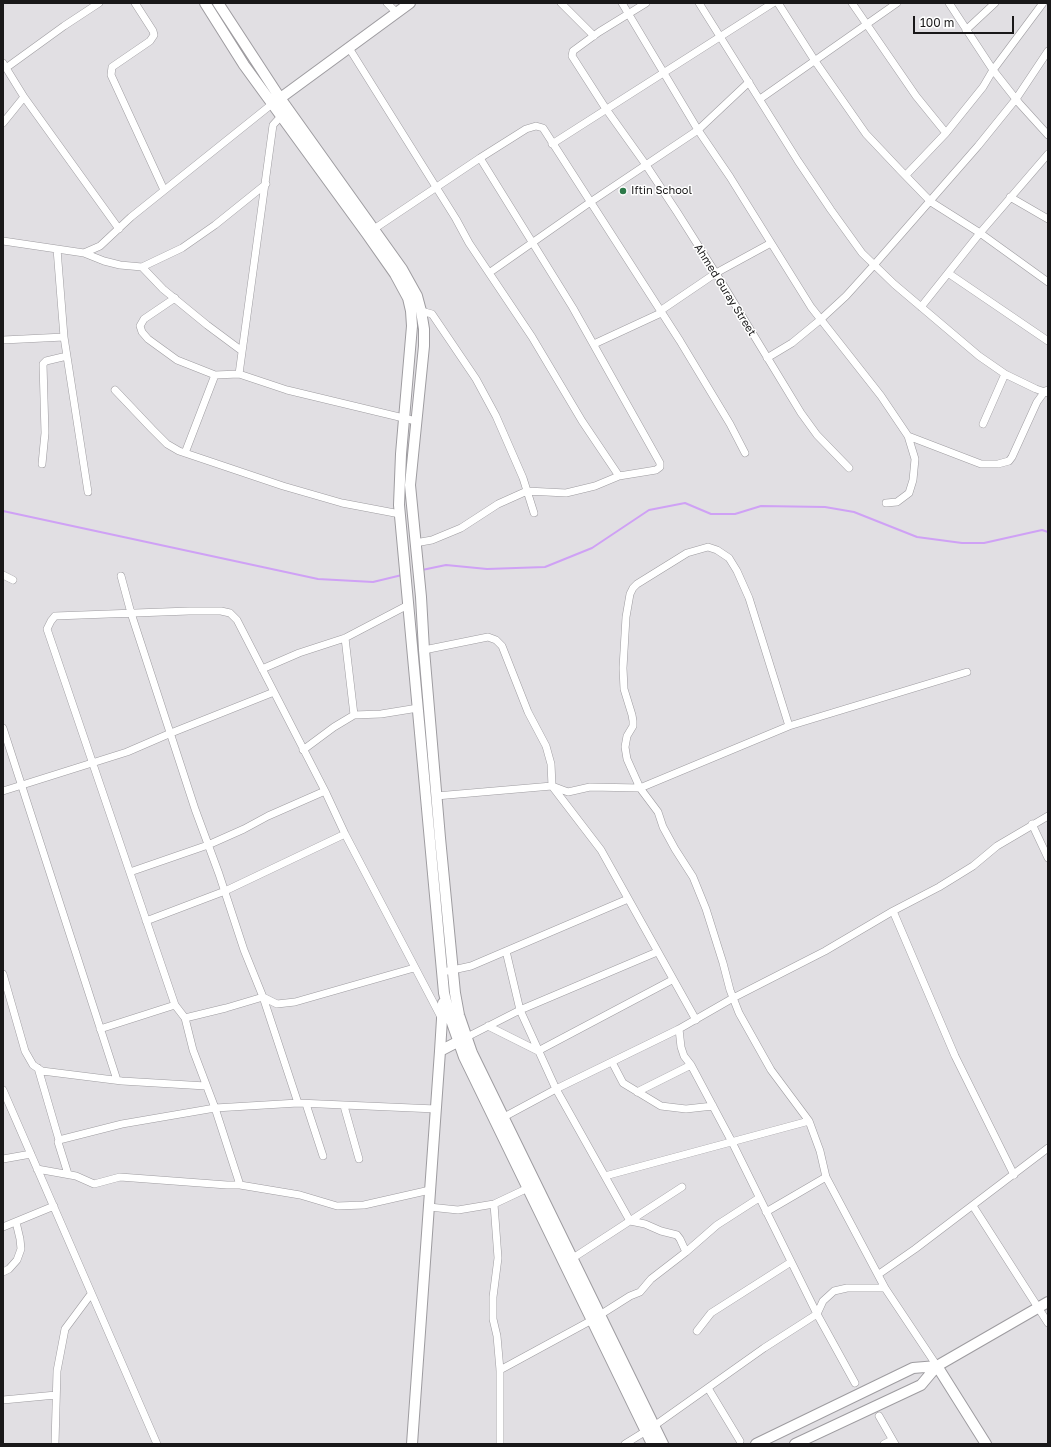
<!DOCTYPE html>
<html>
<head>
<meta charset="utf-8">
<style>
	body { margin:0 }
	#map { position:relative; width:1051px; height:1447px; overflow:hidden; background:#e1dfe3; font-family:"Golos Text",sans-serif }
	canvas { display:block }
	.frame { position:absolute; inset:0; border:4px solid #191819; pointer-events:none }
	.scale { position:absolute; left:913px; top:16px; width:101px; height:18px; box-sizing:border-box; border:2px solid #191819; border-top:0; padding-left:5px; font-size:12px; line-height:14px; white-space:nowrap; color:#191819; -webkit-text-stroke:3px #fff; paint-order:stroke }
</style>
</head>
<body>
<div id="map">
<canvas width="1051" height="1447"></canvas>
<div class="frame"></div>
<div class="scale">100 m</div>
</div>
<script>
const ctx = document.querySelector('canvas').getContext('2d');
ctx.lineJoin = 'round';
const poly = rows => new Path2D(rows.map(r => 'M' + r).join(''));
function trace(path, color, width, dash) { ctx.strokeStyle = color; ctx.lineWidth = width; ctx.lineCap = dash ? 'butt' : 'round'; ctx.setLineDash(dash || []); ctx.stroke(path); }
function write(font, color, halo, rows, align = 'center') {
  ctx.font = font + ' "Golos Text",sans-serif'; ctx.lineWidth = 3; ctx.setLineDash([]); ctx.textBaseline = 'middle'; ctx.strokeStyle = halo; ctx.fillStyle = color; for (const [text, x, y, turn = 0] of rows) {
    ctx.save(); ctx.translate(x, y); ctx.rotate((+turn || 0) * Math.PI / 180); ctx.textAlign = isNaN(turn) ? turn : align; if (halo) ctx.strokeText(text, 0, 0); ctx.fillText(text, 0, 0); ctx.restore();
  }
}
const stream = poly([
	[3,511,318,579,373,582,402,575],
	[422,570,446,565,487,569,545,567,592,548,649,510,685,503,711,514,735,514,761,506,825,507,854,512,917,537,962,543,984,543,1042,530,1048,532]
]);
const street = poly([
	[135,3,153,31,154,35,150,41,112,67,111,75,164,190],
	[387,3,397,13],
	[561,3,594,36],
	[622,3,698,130,730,177,811,307,881,396,908,436,915,459,913,480,909,493,897,502,886,503],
	[646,3,599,32,573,51,572,56,606,109,646,165,677,212,722,283,801,413,817,435,849,468],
	[699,3,798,161,831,210,862,253,894,284,979,356,1005,374,1036,389,1048,393],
	[778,3,815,61,866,134,900,170,931,202,980,233,1048,282],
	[852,3,916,96,946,133],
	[949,3,993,70,1019,103,1048,135],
	[966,30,995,3],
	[349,48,456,219,469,243,532,337,582,421,619,476],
	[3,63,24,97,119,229],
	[6,68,64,26,99,3],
	[760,99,897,3],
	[3,123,24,97],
	[552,144,773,3],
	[906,175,946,133,983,87,993,70,1043,3],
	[1010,197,1048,219],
	[371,231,480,158,526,129,536,126,543,128,680,341,730,424,745,453],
	[3,241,84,253,100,246,131,217,272,104],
	[57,249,64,337,88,492],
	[84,253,104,261,120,265,142,267,182,248,215,225,266,184],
	[142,267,163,289,207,325,242,351],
	[489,273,589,203,698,130,749,82],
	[948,273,1048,341],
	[175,298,144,319,140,326,142,332,148,339,177,360,215,375,239,374,287,390,416,421],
	[921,307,980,233,1048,154],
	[421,311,432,314,476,379,496,416,523,478,534,513],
	[660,311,716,273,771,243],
	[3,340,64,337],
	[594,344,661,313],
	[767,358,792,343,820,320,846,296,874,265,978,146,1016,99,1048,51],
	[239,374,273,125,284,113],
	[115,390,152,429,167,444,179,451,283,486,342,503,400,514],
	[983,424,1005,374],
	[908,436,981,464,998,464,1009,461,1012,457,1037,402,1045,391,1048,390],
	[185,453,215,375],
	[42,464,45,433,43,364,46,361,67,356],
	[415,543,432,540,461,528,498,504,527,491,566,493,595,486,619,476,656,470,660,467,660,463,573,308,480,158],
	[3,575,13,580],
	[121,576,131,613,195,809,219,874,244,950,263,997,298,1103],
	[424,650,488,637,496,640,502,646,528,712,546,746,551,764,552,786,601,850,696,1020],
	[262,669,299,653,345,638,408,605],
	[354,715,381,714,418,708],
	[789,726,749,598,737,571,729,558,717,550,708,547,687,553,637,584,633,588,630,594,626,617,623,668,624,689,632,715,633,721,633,726,627,736,625,747,627,759,640,788,658,812,663,827,675,849,693,877,706,909,723,963,730,990,739,1013,771,1070,809,1121,820,1151,826,1177,885,1288,937,1366],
	[3,728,117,1080],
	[303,750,334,727,354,715,345,638],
	[3,791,127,752,171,733,274,692],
	[436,796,552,786,568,792,590,787,640,788,789,726,967,672],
	[1032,824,1048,858],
	[130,872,208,845,244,829,268,816,325,791],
	[893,911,955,1056,1014,1175],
	[146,921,225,891,345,834],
	[506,951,520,1010,556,1089,630,1221,645,1224,661,1231,677,1235,680,1239,686,1252],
	[448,971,471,966,628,899],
	[3,974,25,1051,33,1065,42,1071,122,1081,206,1086],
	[185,1018,226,1008,263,997,277,1004,295,1002,414,968],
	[488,1026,538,1051,672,980],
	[100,1029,175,1005],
	[679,1029,681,1047,684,1056,691,1065,732,1142,817,1314,855,1383],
	[467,1037,520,1010,657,952],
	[612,1062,623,1083,661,1106,686,1109,713,1106],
	[38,1068,59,1140,58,1142,68,1174],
	[3,1090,157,1444],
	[637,1092,691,1065],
	[306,1104,323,1156],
	[344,1106,359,1159],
	[504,1117,556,1089,679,1029,733,998,825,951,893,911,939,887,973,866,997,846,1048,816],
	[59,1140,122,1124,215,1108,298,1103,436,1109],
	[3,1159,31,1154],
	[37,1169,76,1176,94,1184,120,1177,227,1185,240,1185,215,1108,193,1050,185,1018,175,1005,47,629,51,621,55,616,189,611,221,611,230,613,237,620,325,791,345,834,442,1019],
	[605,1176,809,1121],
	[240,1185,300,1195,337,1206,364,1205,430,1190],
	[494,1204,498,1258,493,1297,493,1319,497,1336,500,1370,500,1444],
	[973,1206,1048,1323],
	[429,1207,458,1210,494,1204,528,1188],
	[766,1212,826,1177],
	[3,1227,54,1206],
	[573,1258,682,1187],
	[3,1272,9,1269,17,1260,21,1249,20,1239,16,1222],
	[879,1274,915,1249,1048,1148],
	[697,1331,711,1313,791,1262],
	[500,1370,592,1320,630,1296,640,1292,651,1279,686,1252,717,1225,759,1198],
	[708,1388,740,1441],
	[3,1400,56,1395],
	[879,1416,895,1444],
	[654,1426,764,1348,817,1314,823,1301,834,1291,847,1288,885,1288],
	[55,1444,57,1371,65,1329,91,1294],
	[625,1444,646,1431],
	[884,1444,892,1440]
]);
const secondary = poly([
	[205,3,244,65,367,234,395,274,408,298,411,311,412,326,401,454,399,505,444,993,450,1017,464,1057,652,1444],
	[218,3,280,98,402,269,417,296,421,311,424,329,424,346,410,485,421,597,424,650,440,838,455,993,459,1015,472,1053,663,1444],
	[275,102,410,3],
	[440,1051,443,1003],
	[937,1366,986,1444],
	[412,1444,440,1051,463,1039],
	[756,1444,913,1368,937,1366],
	[795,1444,921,1385,937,1366,1048,1302]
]);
const markers = [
	[623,191,4,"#2c7949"]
];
const poiNames = [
	["Iftin School",631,191]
];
const streetNames = [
	["Ahmed Guray Street",725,290,58]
];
trace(stream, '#cfa1f5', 2);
trace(street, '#9e9ca0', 8);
trace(secondary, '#9e9ca0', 12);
trace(street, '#fff', 7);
trace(secondary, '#fff', 10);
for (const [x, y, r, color] of markers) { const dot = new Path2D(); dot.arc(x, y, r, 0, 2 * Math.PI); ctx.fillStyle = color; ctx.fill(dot); trace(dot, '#fff', 1.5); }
write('11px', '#191819', '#fff', poiNames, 'left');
write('11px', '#191819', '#fff', streetNames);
</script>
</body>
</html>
